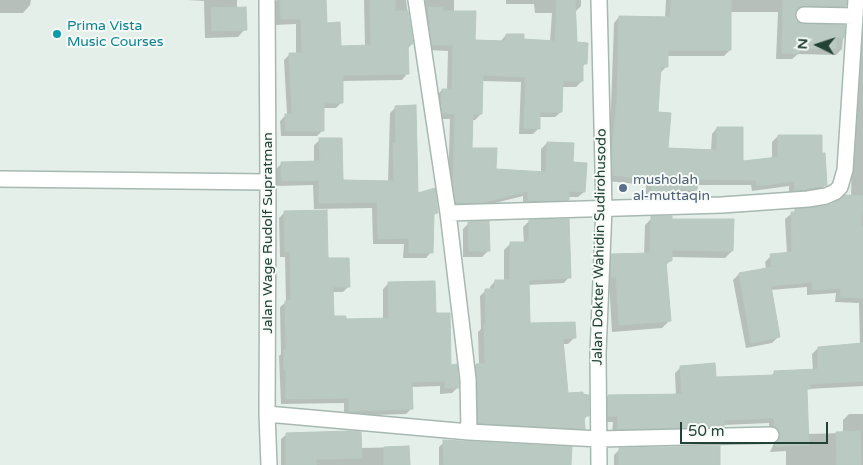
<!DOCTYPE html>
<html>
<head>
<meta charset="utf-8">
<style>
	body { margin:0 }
	#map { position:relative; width:863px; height:465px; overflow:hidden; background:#e5efea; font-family:"Varela Round",sans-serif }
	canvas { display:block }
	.north { position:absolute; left:793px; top:20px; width:50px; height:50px; -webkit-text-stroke:4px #f6fbf8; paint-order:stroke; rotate:274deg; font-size:14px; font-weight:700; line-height:20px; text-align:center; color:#234237 }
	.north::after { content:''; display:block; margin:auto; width:18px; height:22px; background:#234237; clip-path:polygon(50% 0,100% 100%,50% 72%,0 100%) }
	.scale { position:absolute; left:680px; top:422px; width:148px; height:22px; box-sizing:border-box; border:2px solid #234237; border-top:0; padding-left:6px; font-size:15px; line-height:18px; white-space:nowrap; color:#234237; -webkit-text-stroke:4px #f6fbf8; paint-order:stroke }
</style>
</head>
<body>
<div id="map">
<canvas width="863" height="465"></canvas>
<div class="north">N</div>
<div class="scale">50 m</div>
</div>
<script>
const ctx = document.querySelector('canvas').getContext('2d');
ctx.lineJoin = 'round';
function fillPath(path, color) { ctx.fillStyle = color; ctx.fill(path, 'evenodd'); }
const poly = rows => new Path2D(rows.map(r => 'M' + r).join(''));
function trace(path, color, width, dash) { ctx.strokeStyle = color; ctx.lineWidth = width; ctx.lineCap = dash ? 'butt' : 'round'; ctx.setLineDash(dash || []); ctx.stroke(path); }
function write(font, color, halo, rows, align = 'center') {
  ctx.font = font + ' "Varela Round",sans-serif'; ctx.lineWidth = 4; ctx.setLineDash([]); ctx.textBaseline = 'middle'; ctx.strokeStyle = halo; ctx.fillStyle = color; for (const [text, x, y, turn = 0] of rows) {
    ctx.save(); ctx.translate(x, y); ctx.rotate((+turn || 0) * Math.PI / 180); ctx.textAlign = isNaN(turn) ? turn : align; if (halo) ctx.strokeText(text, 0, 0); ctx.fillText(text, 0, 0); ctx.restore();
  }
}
const shadow = poly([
	[0,0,31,0,30,5,23,13,0,13],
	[187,0,237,0,237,8,245,29,238,37,205,38,204,1],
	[277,0,325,0,325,24,340,47,365,47,364,0,406,0,412,44,407,49,407,74,402,80,342,81,342,102,336,108,322,108,323,130,317,136,281,136,280,121,287,114,284,60,290,54,296,54,296,24,275,25,275,2],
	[418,0,454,0,454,12,474,41,500,42,506,35,523,40,550,42,552,13,535,13,534,4,506,4,506,0,581,0,581,6,574,13,576,43,586,63,582,67,582,81,576,87,562,87,561,112,555,117,539,117,539,128,533,134,519,134,521,82,482,81,481,114,475,120,471,120,471,149,495,170,541,173,541,149,547,143,572,163,584,192,578,197,568,197,568,200,562,205,523,207,523,196,483,206,451,209,448,191,450,119,437,119,436,96,442,90,447,90,448,51,427,50],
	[666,0,846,0,845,6,839,12,795,12,795,21,803,26,844,26,842,49,836,55,798,54,792,59,776,59,778,12,730,12,730,50,724,56,667,56,666,67,660,73,657,113,667,149,711,151,712,134,717,128,742,162,772,159,772,142,778,136,821,154,825,185,819,191,789,196,789,186,752,191,751,185,696,185,696,190,690,196,670,194,670,197,664,203,646,203,646,185,607,181,607,160,611,107,614,23,619,17,665,18],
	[863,5,863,386,808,389,806,392,807,434,843,433,843,420,849,414,863,414,863,465,786,465,786,451,770,452,775,441,769,432,769,423,723,425,717,432,612,434,613,422,603,422,602,402,608,396,676,396,675,373,681,367,715,379,770,377,774,373,813,371,812,354,818,348,860,345,859,303,835,302,836,293,807,295,807,287,770,290,778,337,772,343,746,348,733,280,739,274,766,269,765,262,771,256,787,254,785,219,791,214,796,210,830,206,851,197,853,108,858,103,860,55,857,55],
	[396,107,417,194,437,212,432,217,431,252,426,258,403,258,404,244,373,244,372,208,314,209,313,185,276,186,276,169,282,163,314,162,314,145,320,140,341,182,388,182,390,113],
	[285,212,349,286,343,292,332,292,333,318,345,320,383,319,383,289,388,284,434,315,457,388,452,393,440,394,440,386,411,387,411,409,406,414,344,416,344,403,281,404,279,356,281,354,280,307,286,302,285,257,280,257,279,218],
	[652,218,670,220,732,251,725,258,671,257,671,260,665,266,669,321,662,328,612,332,609,283,605,283,605,262,612,255,644,255,645,225],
	[529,221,569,277,564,283,528,285,528,325,574,338,568,344,563,344,567,394,588,415,583,420,584,428,578,434,473,429,470,371,476,365,479,365,478,332,481,329,480,296,486,290,490,290,490,287,495,281,504,281,504,250,510,244,524,243,523,227],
	[469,223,488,251,482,257,463,257,463,229],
	[287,434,360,448,408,447,408,465,281,465,281,439],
	[444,442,570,465,439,465,439,447],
	[620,449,719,465,614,465,614,455]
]);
const building = poly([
	[280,0,326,0,327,23,340,22,341,46,371,45,370,0,395,0,395,11,408,11,413,44,408,44,409,74,343,75,343,103,324,103,324,131,286,131,285,114,292,114,289,53,302,53,301,19,281,19,280,0],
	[557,0,575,0,577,42,588,43,587,64,583,64,583,81,563,81,562,112,540,112,540,129,524,128,526,77,483,75,482,114,473,114,472,148,497,148,496,169,546,172,547,142,574,143,573,162,587,163,585,192,569,191,569,200,528,201,528,191,488,201,488,202,456,203,453,184,455,114,443,113,441,105,442,89,452,89,453,45,432,45,428,7,443,8,443,11,476,11,475,40,506,41,506,34,524,34,524,39,555,41,557,0],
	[671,0,731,0,731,50,668,50,668,67,661,67,658,112,671,113,668,148,717,150,717,127,743,127,743,161,778,157,778,135,822,135,822,153,825,153,827,185,795,191,794,181,757,186,756,180,698,179,697,190,671,188,671,197,652,198,652,180,613,175,612,153,617,101,619,16,670,17,671,0],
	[783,0,847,0,846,6,804,6,799,7,795,14,796,20,803,24,845,25,844,38,836,38,836,49,800,48,799,54,782,53,783,0],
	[246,7,247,30,212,31,211,8,246,7],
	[416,105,418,193,435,188,438,213,434,214,433,253,409,253,409,238,378,239,377,202,319,203,319,180,282,181,281,162,320,161,319,138,342,138,343,180,394,181,393,143,396,143,395,106,416,105],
	[845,195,863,196,861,227,863,227,863,298,840,297,841,288,813,290,812,282,771,286,780,337,751,343,739,273,772,267,770,254,792,252,791,212,795,212,795,209,830,205,839,200,845,195],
	[327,210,328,258,349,258,350,287,333,287,334,316,346,316,346,319,389,318,388,282,435,281,436,313,450,313,451,365,457,364,459,388,445,388,445,381,412,382,413,409,349,411,349,398,286,399,286,370,284,370,284,350,286,350,285,301,291,300,290,252,285,252,284,211,327,210],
	[651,216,672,216,672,219,734,219,733,251,672,250,672,261,666,261,671,321,619,325,616,277,611,277,611,254,650,253,651,216],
	[569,219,571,278,529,280,530,323,575,322,576,338,563,339,568,393,583,392,583,394,589,395,589,416,584,416,585,429,478,423,476,364,485,364,484,325,486,324,485,289,495,289,495,280,510,280,510,242,529,242,529,220,569,219],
	[489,221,490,251,469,251,468,222,489,221],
	[863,343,863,381,810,384,811,389,807,389,809,445,776,446,775,443,779,440,780,434,779,430,775,427,774,418,724,420,724,427,618,429,618,416,608,416,608,395,682,394,680,366,715,363,716,377,774,375,774,371,818,369,818,347,863,343],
	[349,431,361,432,362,458,316,459,316,465,286,465,286,433,349,431],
	[860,431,861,465,837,465,836,432,860,431],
	[443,440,572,447,571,465,444,465,443,440],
	[409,446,410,465,384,465,384,447,409,446],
	[720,446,720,465,619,465,619,448,720,446]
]);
const minor = poly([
	[267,0,268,182,267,414,269,465],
	[416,0,448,213,468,379,469,432],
	[804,15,855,16],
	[0,179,268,182],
	[448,213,722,205,808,199,826,196,835,192,840,187,845,170,856,0],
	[267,414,469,432,599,439,771,435],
	[599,465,598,353,604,208,599,0]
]);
const markers = [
	[57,34,5,"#0f9aa8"],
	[623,188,5,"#5c6f8a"]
];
const cultureNames = [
	["Prima Vista",67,26],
	["Music Courses",67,42]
];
const serviceNames = [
	["musholah",633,180],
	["al-muttaqin",633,196]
];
const streetNames = [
	["Jalan Wage Rudolf Supratman",268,233,-90],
	["Jalan Dokter Wahidin Sudirohusodo",600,247,-89]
];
fillPath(shadow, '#0003');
fillPath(building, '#bacac2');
trace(building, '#b7c9c0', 1);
trace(minor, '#a7b8b1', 18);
trace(minor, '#fff', 15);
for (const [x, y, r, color] of markers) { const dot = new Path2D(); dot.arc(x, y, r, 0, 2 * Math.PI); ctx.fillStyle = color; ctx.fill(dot); trace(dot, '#f6fbf8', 2); }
write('14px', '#0d838f', '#f6fbf8', cultureNames, 'left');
write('14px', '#4e5e75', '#f6fbf8', serviceNames, 'left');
write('14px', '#234237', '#f6fbf8', streetNames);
</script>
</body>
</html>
